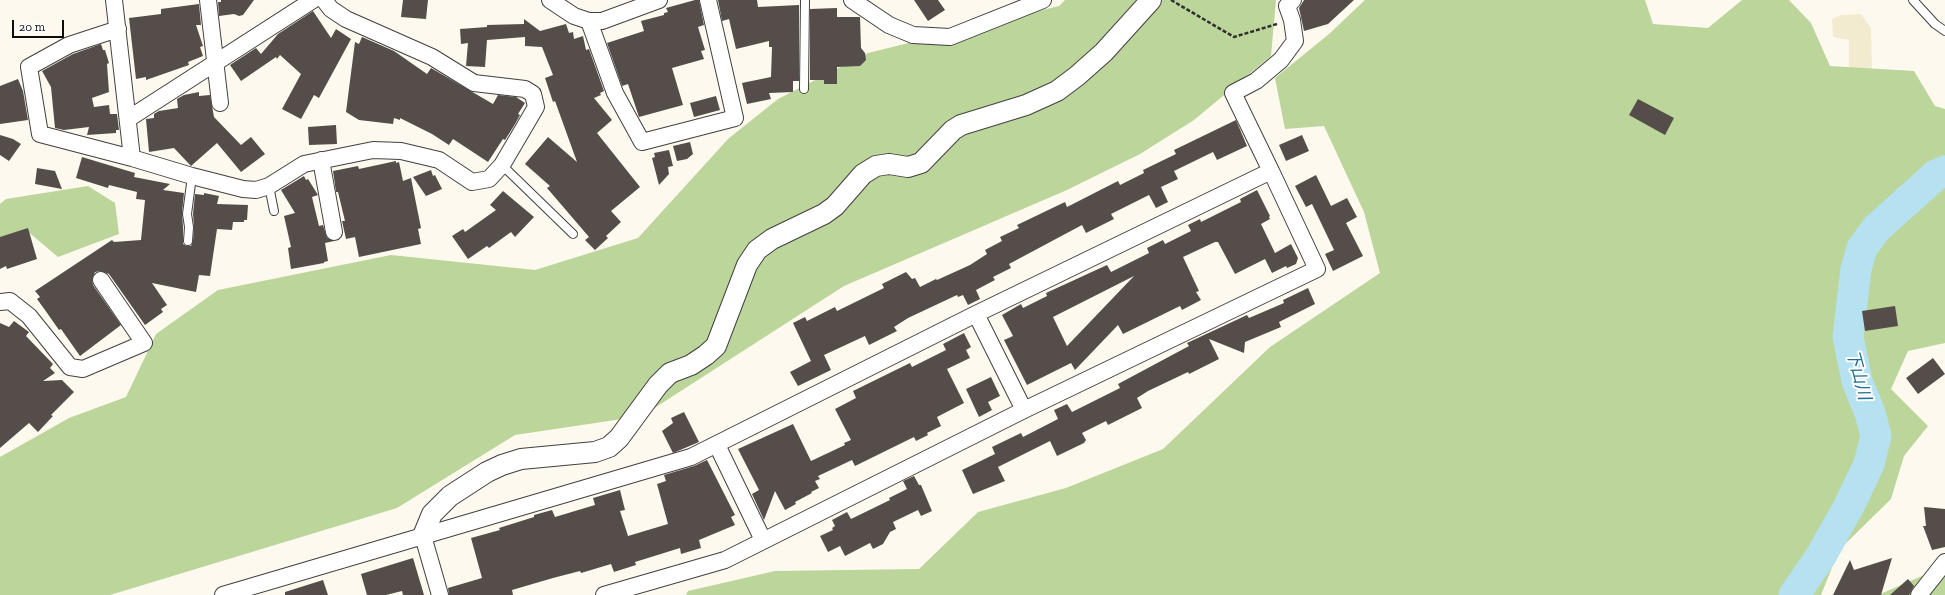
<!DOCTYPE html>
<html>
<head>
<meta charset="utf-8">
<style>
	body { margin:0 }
	#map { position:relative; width:1945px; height:595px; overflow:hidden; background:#fef9ee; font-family:"Zilla Slab",serif }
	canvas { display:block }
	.scale { position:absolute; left:12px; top:20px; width:52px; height:18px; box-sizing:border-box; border:2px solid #0d0d0d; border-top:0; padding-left:5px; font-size:12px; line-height:14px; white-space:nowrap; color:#0d0d0d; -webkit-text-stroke:3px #fff; paint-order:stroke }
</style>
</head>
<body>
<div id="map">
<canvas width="1945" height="595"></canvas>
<div class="scale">20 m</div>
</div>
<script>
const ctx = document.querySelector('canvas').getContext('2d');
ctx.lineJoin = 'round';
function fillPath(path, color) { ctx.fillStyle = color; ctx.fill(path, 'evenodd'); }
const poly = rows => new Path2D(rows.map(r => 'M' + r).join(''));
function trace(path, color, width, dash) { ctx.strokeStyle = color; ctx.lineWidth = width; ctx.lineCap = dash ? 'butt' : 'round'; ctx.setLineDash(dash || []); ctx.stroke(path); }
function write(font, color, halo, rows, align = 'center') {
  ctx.font = font + ' "Zilla Slab","Noto Sans JP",serif'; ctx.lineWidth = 4; ctx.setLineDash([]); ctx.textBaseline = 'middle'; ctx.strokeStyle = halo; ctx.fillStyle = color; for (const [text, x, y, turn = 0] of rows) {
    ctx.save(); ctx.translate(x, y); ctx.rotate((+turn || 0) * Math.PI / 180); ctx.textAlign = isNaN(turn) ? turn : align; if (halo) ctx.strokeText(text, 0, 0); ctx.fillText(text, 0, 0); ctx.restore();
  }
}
const farmland = poly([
	[1861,14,1871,28,1872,71,1849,72,1849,40,1833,37,1832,19,1841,15]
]);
const forest = poly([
	[1065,0,1276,0,1271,56,1194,120,1140,154,1067,190,844,286,642,416,515,435,397,508,110,595,0,595,0,457,69,418,126,397,156,334,218,290,391,255,535,270,638,238,728,139,778,99,868,53,1059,6],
	[1365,0,1645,0,1653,24,1708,28,1742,0,1789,0,1811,23,1830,66,1914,71,1935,106,1945,109,1945,343,1908,351,1891,389,1928,426,1904,456,1891,499,1839,550,1821,595,686,595,688,591,775,571,919,569,978,512,1066,488,1163,449,1270,347,1380,273,1364,212,1324,126,1285,129,1275,78,1329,34],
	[88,186,115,203,119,234,58,257,26,230,0,238,0,204,6,199],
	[1945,566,1945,595,1878,595]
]);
const river = poly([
	[1794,595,1821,556,1850,504,1869,464,1876,436,1870,413,1857,381,1848,337,1856,269,1862,248,1877,228,1936,175,1945,171]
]);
const building = poly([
	[221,0,254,0,243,15,239,16,234,14,219,16,218,2,221,2],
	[403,0,428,0,426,19,401,17],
	[695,0,699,0,704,25,698,27,705,50,701,51,704,59,672,68,683,105,639,117,628,84,622,86,607,43,644,31,641,21,664,15,664,13,668,12,666,8],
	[718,0,757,0,758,7,799,5,799,81,793,81,793,92,769,93,771,99,747,104,742,83,771,77,772,47,769,47,769,41,736,49,729,19,722,21],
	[914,0,938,0,945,10,928,21],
	[1304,0,1354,0,1328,24,1304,31,1299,8],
	[199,4,201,25,196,25,203,46,200,47,203,56,188,62,189,65,146,80,146,77,136,79,129,18,161,14,161,9],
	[837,8,837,17,860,17,861,48,865,53,866,60,860,66,837,67,837,84,824,84,824,80,810,80,810,9],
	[313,11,331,38,336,29,351,39,319,98,314,95,301,119,282,109,301,74,280,55,277,59,276,57,241,81,230,65,256,48,261,54,278,34],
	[524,19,540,31,566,24,569,33,573,32,574,39,583,36,586,50,589,49,604,91,600,93,601,95,594,98,612,120,597,133,640,187,611,211,621,222,606,236,608,238,595,250,585,240,589,237,547,188,550,186,525,164,548,137,577,162,555,101,553,102,545,78,553,75,542,47,525,46,525,37,487,40,485,67,466,66,468,43,461,44,460,29,487,27,487,25,524,24],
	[362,37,394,51,427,74,431,68,493,104,498,95,516,97,525,103,518,114,520,115,515,124,505,140,503,139,488,162,453,139,449,145,432,134,400,118,400,120,394,118,393,124,359,120,346,112,355,42,359,44],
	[101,44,103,50,105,50,109,63,107,64,109,92,92,98,94,107,109,105,110,114,117,114,119,130,116,130,116,133,87,135,89,127,64,130,55,128,51,87,42,71,73,54],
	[18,79,23,91,28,120,0,124,0,86],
	[199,92,199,96,210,95,214,117,241,145,251,137,265,154,241,172,217,143,191,166,174,148,149,152,146,119,154,118,154,114,159,111,178,108,177,99,184,95],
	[716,96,720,110,694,117,690,103],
	[1638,99,1674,118,1665,135,1629,115],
	[1236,120,1247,146,1217,160,1213,152,1174,171,1178,179,1161,187,1168,202,1156,208,1149,195,1111,214,1114,219,1086,233,1082,225,1009,264,1011,268,993,277,995,280,976,290,980,299,968,305,963,295,958,297,957,295,908,318,894,327,897,331,869,345,865,336,824,355,831,370,798,386,790,372,811,361,793,323,805,317,807,321,835,307,837,311,884,288,882,284,906,272,912,279,915,278,920,287,936,279,937,280,970,265,987,254,985,250,1002,241,1000,237,1019,228,1017,225,1065,202,1067,207,1118,181,1120,185,1144,173,1143,170,1176,154,1174,150],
	[336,125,337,144,309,145,308,127],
	[0,135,13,139,21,144,9,161,0,155],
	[1302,135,1309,151,1286,161,1279,145],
	[690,142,693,154,687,159,677,161,673,146],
	[669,150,673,166,668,167,669,174,659,185,652,158,655,157,654,153],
	[82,157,135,173,134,177,170,184,163,190,184,193,182,213,183,227,183,244,187,246,191,246,193,241,194,227,193,214,195,194,204,195,204,193,219,196,217,204,248,205,247,220,244,220,244,222,233,222,232,230,217,229,210,276,199,275,196,292,152,283,167,305,161,309,163,312,145,325,109,274,101,271,95,272,92,280,93,285,121,325,80,356,61,329,59,330,45,310,37,299,40,297,35,291,112,240,114,242,141,240,145,200,136,199,137,192,109,185,108,188,76,178],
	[396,161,396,163,399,162,403,181,411,178,421,228,418,229,421,244,359,257,355,237,346,239,342,221,345,221,338,192,336,192,333,171,358,166,359,169],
	[37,168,55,171,62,189,35,184],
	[431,170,433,176,435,175,442,189,426,196,413,177],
	[1316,175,1331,206,1347,198,1357,217,1346,223,1363,256,1333,271,1325,254,1334,250,1312,204,1306,207,1295,186],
	[304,176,306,180,308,179,318,195,312,197,319,226,323,225,327,238,334,241,325,243,328,261,324,262,324,263,291,269,288,248,291,247,284,216,295,213,281,190],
	[1257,190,1270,216,1269,217,1270,219,1261,224,1275,253,1291,244,1298,258,1296,264,1287,268,1286,266,1272,273,1265,259,1235,274,1218,242,1215,242,1183,257,1199,291,1196,292,1201,300,1182,310,1180,306,1123,334,1118,325,1075,370,1071,363,1027,385,1004,340,1013,336,1002,315,1021,304,1023,308,1047,296,1046,293,1107,265,1111,272,1149,253,1147,248,1163,240,1165,244,1191,231,1188,225,1200,219,1201,222,1241,202,1240,199],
	[1134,276,1067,346,1053,317],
	[503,191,534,217,515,237,511,232,489,248,487,246,468,259,452,236,463,229,465,232,496,210,490,205],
	[28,228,37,259,7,269,6,266,0,269,0,237],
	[1308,288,1315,304,1279,322,1281,327,1245,342,1244,353,1209,339,1219,359,1189,374,1188,372,1148,391,1137,398,1142,408,1108,425,1106,421,1082,433,1086,440,1084,443,1057,456,1050,441,998,467,1005,481,973,494,962,470,995,454,992,447,1021,433,1023,437,1058,419,1054,410,1067,404,1072,412,1120,388,1118,384,1189,346,1187,343,1247,315,1249,318,1284,303,1283,300],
	[1895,306,1898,326,1865,331,1862,311],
	[14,321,29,332,26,336,53,364,50,368,55,373,43,381,62,380,74,392,51,415,53,416,38,432,29,423,0,448,0,323,9,327],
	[964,333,971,347,966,350,970,358,947,369,964,403,937,417,941,426,927,433,928,435,916,441,914,437,855,466,852,460,818,476,820,479,815,481,819,488,811,492,812,493,795,502,796,504,785,510,775,491,764,520,752,494,759,490,738,449,793,424,811,461,845,445,844,443,851,440,835,409,856,398,853,391,910,363,912,367,946,350,943,344],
	[1933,358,1945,374,1918,394,1906,378],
	[991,377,1000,396,988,402,992,410,979,417,966,389],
	[684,412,699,442,673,453,662,431,673,423,671,418],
	[707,460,735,515,731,517,735,525,699,540,701,548,681,554,680,548,635,562,636,565,614,572,611,564,581,573,580,571,553,578,512,590,513,595,449,595,448,588,482,578,471,538,500,530,499,528,534,517,534,515,552,510,555,517,595,505,593,498,620,490,625,510,620,511,628,536,668,524,657,484,666,481,664,475,694,466],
	[914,476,919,485,921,485,932,511,921,516,918,510,893,522,896,529,890,532,883,544,873,549,870,543,845,556,840,546,828,552,820,536,833,530,832,528,835,526,832,520,847,512,851,519,890,500,889,498,907,489,903,481],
	[1924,507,1945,509,1945,547,1932,550,1923,526,1926,526],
	[413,558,424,595,403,595,402,591,386,595,367,595,361,574],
	[1892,558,1881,595,1833,595,1850,560,1854,570],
	[1908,579,1914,586,1909,595,1890,595],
	[323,580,328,595,285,595,285,592]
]);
const path = poly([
	[1171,0,1234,37,1277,24]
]);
const service = poly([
	[1913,0,1935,24,1945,31],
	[804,89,805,0],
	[502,165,573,234],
	[269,186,274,211],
	[188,241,189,227,187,214,192,176]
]);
const minor = poly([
	[114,0,132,158,192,176,243,189,256,190,269,186,304,164,373,150,401,151,439,160,472,182,489,179,502,165,536,107,533,94,525,89,474,83,432,57,346,19,331,9,324,0],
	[208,0,220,103],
	[550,0,574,16,589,21,602,21,659,0],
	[852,0,889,25,913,35,950,37,1043,0],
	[589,21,615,93,642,142,735,118,708,0],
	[118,29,69,45,29,67,40,134,132,158],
	[128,119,313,0],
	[321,160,334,232],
	[1271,171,1233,93,1256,81,1281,60,1295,41,1292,20,1287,6,1293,0],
	[0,302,10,301,29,316,70,367,83,369,144,343,101,280],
	[976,314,1024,410],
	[717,445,763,540],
	[423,536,440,595],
	[223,595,691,457,976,314,1271,171,1317,269,1024,410,725,560,604,595],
	[1919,595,1945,562]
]);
const tertiary = poly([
	[423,536,432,514,450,496,487,472,502,465,521,459,595,452,609,447,619,438,658,385,670,373,691,365,706,355,716,346,747,265,757,250,772,239,824,214,835,206,863,174,876,166,889,164,908,167,921,163,953,130,961,125,1026,105,1057,91,1077,76,1104,52,1151,0]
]);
const waterNames = [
	["下山川",1858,375,75]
];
fillPath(farmland, '#f2ebd0');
fillPath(forest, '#bbd59a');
trace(river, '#b6e1f1', 31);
fillPath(building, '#544d4a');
trace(service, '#404040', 10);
trace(minor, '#404040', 18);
trace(tertiary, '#404040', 22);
trace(path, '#2f2f2f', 2.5, [4, 2]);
trace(service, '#fff', 8);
trace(minor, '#fff', 16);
trace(tertiary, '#fff', 20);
write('italic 17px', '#206e94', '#fff', waterNames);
</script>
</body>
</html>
